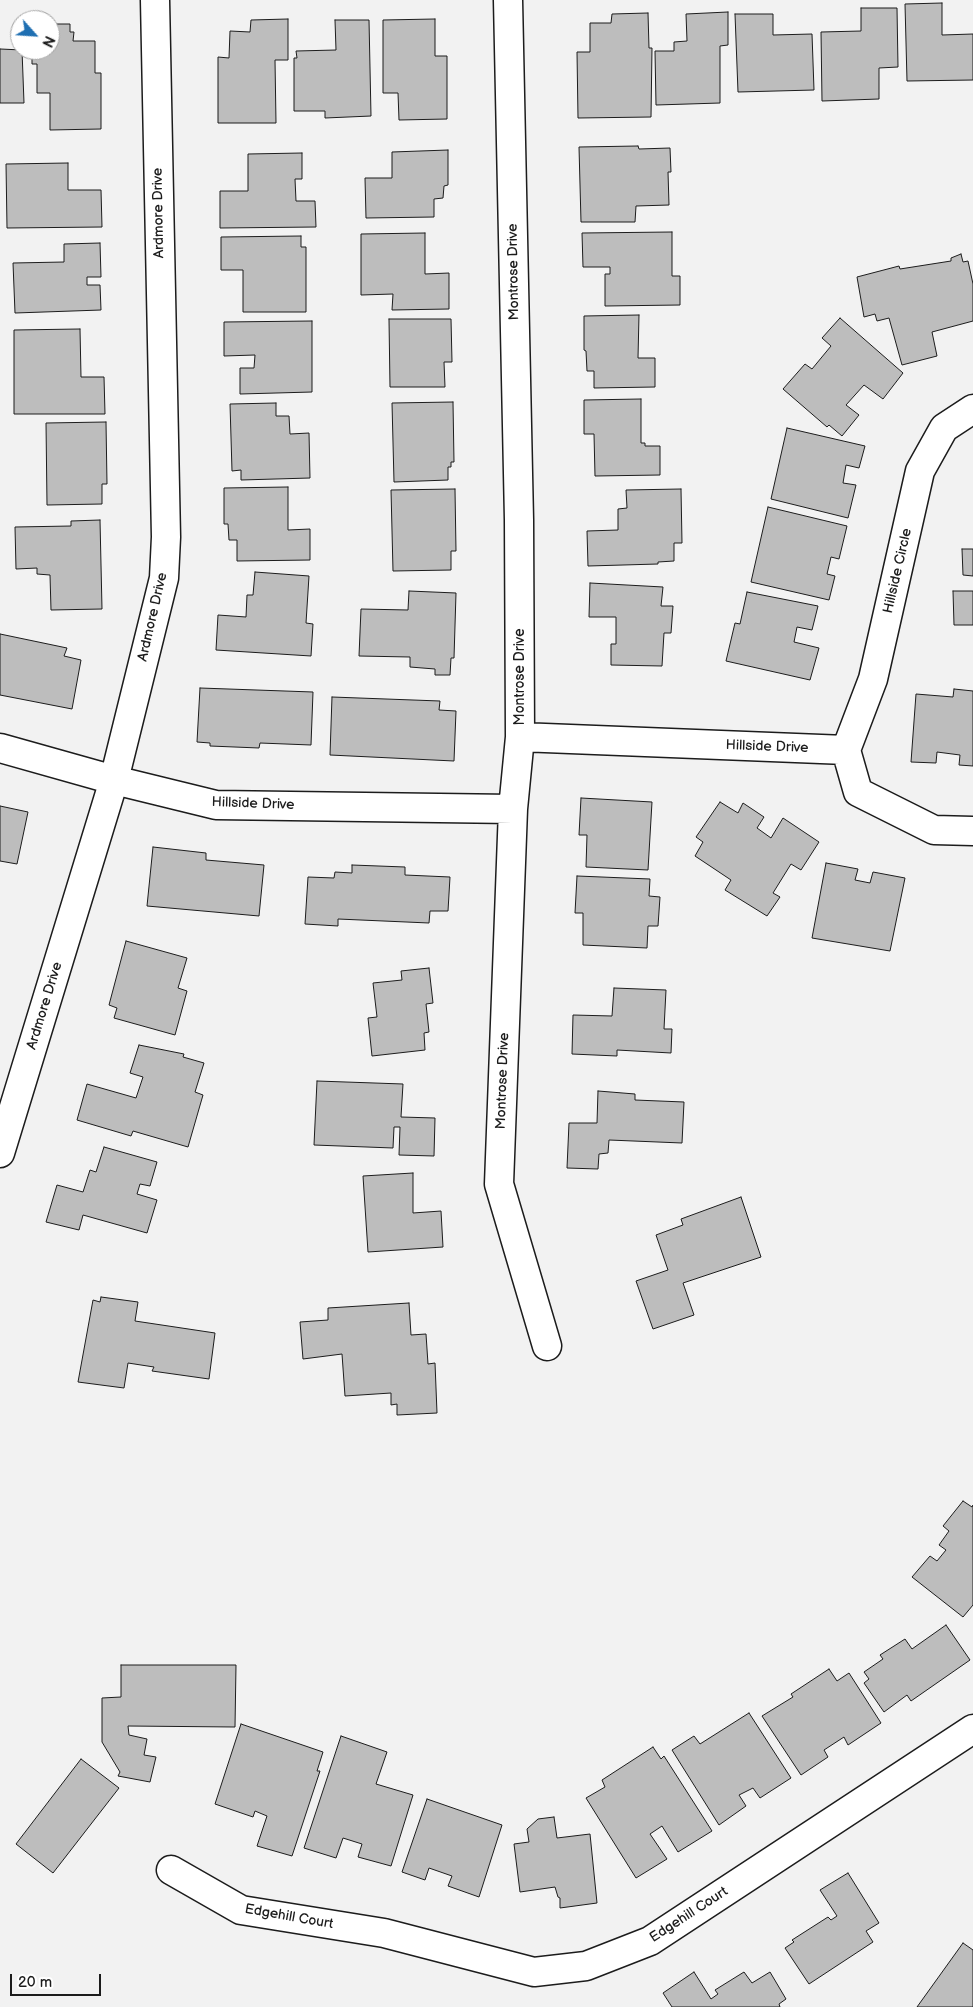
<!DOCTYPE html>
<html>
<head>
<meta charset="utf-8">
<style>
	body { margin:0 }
	#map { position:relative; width:973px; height:2007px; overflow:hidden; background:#f2f2f2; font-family:"Balsamiq Sans",sans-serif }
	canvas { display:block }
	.north { position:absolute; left:10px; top:10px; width:50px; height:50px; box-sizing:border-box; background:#fff; border:1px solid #a4a4a4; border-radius:50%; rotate:116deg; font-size:14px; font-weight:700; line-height:20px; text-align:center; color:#1c1c1c }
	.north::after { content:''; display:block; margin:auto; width:18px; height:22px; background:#1f6fb2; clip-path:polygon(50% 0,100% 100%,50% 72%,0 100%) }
	.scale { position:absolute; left:10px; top:1974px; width:91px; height:22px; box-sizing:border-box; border:2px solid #1c1c1c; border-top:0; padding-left:6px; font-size:15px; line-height:18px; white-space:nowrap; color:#1c1c1c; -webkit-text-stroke:4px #fff; paint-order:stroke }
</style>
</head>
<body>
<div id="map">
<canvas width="973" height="2007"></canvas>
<div class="north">N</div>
<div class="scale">20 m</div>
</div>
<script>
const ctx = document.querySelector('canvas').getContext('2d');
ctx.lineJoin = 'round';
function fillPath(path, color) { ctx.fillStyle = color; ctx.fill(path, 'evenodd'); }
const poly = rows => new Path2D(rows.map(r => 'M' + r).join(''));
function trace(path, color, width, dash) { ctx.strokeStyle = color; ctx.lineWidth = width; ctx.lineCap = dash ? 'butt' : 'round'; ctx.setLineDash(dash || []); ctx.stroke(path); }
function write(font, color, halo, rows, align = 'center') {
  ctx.font = font + ' "Balsamiq Sans",sans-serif'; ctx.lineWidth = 4; ctx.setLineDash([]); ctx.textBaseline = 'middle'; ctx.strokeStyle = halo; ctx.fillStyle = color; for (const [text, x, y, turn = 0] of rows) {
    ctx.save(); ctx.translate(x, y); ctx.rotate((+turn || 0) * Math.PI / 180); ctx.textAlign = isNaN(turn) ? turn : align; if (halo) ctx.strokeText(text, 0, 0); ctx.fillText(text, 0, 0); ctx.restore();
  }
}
const building = poly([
	[942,3,942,35,973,34,973,80,907,81,905,4,942,3],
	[861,8,897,8,898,67,879,68,879,99,822,101,821,32,861,31,861,8],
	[728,12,728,45,720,46,720,103,656,105,655,51,674,51,674,42,687,41,686,14,728,12],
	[648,13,649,48,652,48,651,117,578,118,577,52,590,52,590,23,611,23,612,14,648,13],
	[735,14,773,14,773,35,812,34,814,90,738,92,735,14],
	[288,19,288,60,275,60,276,123,218,123,218,57,229,58,230,31,250,32,251,20,288,19],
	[435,19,435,56,447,56,447,119,399,120,398,93,383,93,383,20,435,19],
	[335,20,369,20,371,116,325,118,325,111,294,111,294,58,297,58,296,51,336,50,335,20],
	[50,24,70,24,70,32,74,32,73,41,95,41,95,73,101,73,101,129,50,130,50,93,37,93,37,64,32,64,32,50,50,50,50,24],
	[0,49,22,50,24,103,0,103,0,49],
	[638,146,639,149,670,148,671,172,668,172,669,205,636,206,635,222,581,222,579,147,638,146],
	[448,150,448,185,444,186,443,198,434,199,434,217,366,218,365,178,392,178,392,152,448,150],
	[302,153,302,179,295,179,296,201,315,201,316,227,220,228,220,191,248,191,248,154,302,153],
	[68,163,68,190,101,190,102,227,7,228,6,164,68,163],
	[672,232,672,276,680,276,680,305,605,306,605,274,610,274,610,267,583,267,582,233,672,232],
	[425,233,425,274,449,273,449,309,392,310,393,294,361,295,361,234,425,233],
	[301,236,301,247,306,247,306,312,243,312,243,270,221,270,221,237,301,236],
	[100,243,101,277,87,277,87,285,100,285,101,310,15,313,13,263,64,262,64,244,100,243],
	[961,254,963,262,968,261,973,284,973,321,932,332,937,356,902,365,889,318,877,321,875,314,864,317,857,277,899,266,900,269,951,261,951,258,961,254],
	[639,315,638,358,655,358,655,387,594,388,594,371,587,371,586,351,584,350,584,316,639,315],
	[840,318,903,373,883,399,864,385,846,405,859,415,842,436,829,425,827,427,783,389,805,364,812,369,831,346,822,338,840,318],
	[389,319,451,319,452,362,444,362,445,387,390,387,389,319],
	[312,321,312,392,240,394,240,368,254,368,255,355,224,356,224,322,312,321],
	[80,329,81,377,104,377,105,414,14,414,14,330,80,329],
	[641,399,641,443,645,443,645,446,660,446,660,475,595,476,594,434,584,434,584,400,641,399],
	[453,402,454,462,451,462,451,467,448,467,448,480,394,482,392,403,453,402],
	[276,403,276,416,289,416,290,434,309,433,310,478,241,480,241,470,232,471,230,404,276,403],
	[106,422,107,484,102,484,102,504,47,505,46,423,106,422],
	[787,428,865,446,859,468,846,465,843,483,856,485,848,518,771,499,787,428],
	[288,487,288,530,310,529,310,560,237,561,237,540,229,540,228,524,224,524,224,488,288,487],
	[455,489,456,551,451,551,451,570,393,571,391,490,455,489],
	[681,489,682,543,674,543,674,561,658,562,658,564,588,566,587,531,618,530,618,509,627,508,626,490,681,489],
	[768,507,847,526,839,559,831,557,827,574,835,576,829,600,751,582,768,507],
	[100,520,102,609,51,610,50,575,37,574,37,568,16,569,15,527,71,526,71,521,100,520],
	[962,549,973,549,973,576,963,575,962,549],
	[255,572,309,576,306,623,313,624,311,656,216,650,218,615,246,617,247,595,253,595,255,572],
	[590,583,663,587,661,606,673,606,671,633,664,633,662,666,611,665,611,644,616,644,616,617,589,617,590,583],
	[409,591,456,593,454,658,451,658,450,675,435,675,435,669,410,667,410,657,359,656,361,609,408,610,409,591],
	[953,591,973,591,973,625,954,625,953,591],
	[747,592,818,606,812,630,797,627,794,642,819,648,810,680,726,661,735,623,740,624,747,592],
	[0,634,67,648,64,656,81,660,72,709,0,695,0,634],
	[200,688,313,692,311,745,260,743,259,748,210,746,210,743,197,742,200,688],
	[954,689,973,691,973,766,959,765,960,755,937,752,936,763,911,762,916,694,953,697,954,689],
	[332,697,440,701,439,710,456,711,454,761,330,755,332,697],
	[581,798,652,802,648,870,586,867,587,835,579,835,581,798],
	[720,802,738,813,743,803,764,817,757,828,771,838,783,818,819,842,801,870,791,864,773,893,780,897,767,916,725,890,731,880,695,856,703,842,696,837,720,802],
	[0,806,28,812,17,864,0,861,0,806],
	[153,847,206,853,206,860,264,865,259,916,147,906,153,847],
	[826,863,858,869,855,880,870,883,873,872,905,878,890,951,812,938,826,863],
	[352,865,405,867,405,875,450,877,448,911,430,911,429,923,338,919,338,926,305,924,308,877,334,878,335,872,352,873,352,865],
	[577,876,650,879,649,896,660,897,658,926,648,926,647,948,583,945,583,913,575,913,577,876],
	[126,941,187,958,178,988,187,991,175,1035,114,1018,117,1008,109,1005,126,941],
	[429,968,433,1003,426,1004,429,1032,424,1033,425,1050,372,1056,368,1018,377,1017,373,983,402,980,401,971,429,968],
	[614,988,666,990,664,1029,672,1029,671,1053,617,1050,617,1056,572,1054,573,1015,612,1016,614,988],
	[139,1045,184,1054,183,1057,204,1063,195,1092,203,1095,188,1147,133,1131,131,1136,77,1120,87,1084,136,1098,143,1077,130,1073,139,1045],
	[317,1081,403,1084,401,1117,435,1118,434,1156,399,1155,400,1127,394,1127,393,1148,314,1145,317,1081],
	[598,1091,635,1094,635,1100,684,1102,682,1143,609,1140,608,1153,599,1154,598,1169,567,1168,569,1123,597,1123,598,1091],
	[104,1147,157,1162,150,1186,140,1184,137,1194,157,1200,147,1233,83,1215,79,1230,46,1222,57,1185,83,1192,90,1170,96,1172,104,1147],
	[413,1173,413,1213,441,1211,443,1247,368,1252,363,1176,413,1173],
	[741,1197,761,1257,683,1283,694,1315,653,1329,636,1281,668,1270,656,1235,683,1225,681,1219,741,1197],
	[101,1297,138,1302,135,1321,215,1333,209,1379,152,1371,154,1367,128,1363,124,1388,78,1382,93,1300,100,1302,101,1297],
	[409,1303,411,1335,426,1334,428,1364,435,1363,437,1413,397,1415,397,1404,391,1405,391,1393,345,1396,342,1354,303,1359,300,1322,328,1320,328,1308,409,1303],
	[963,1501,972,1507,973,1505,973,1605,963,1617,912,1577,930,1556,937,1561,946,1550,939,1545,949,1531,943,1526,963,1501],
	[946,1625,970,1660,911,1701,907,1695,884,1712,864,1683,869,1679,864,1672,883,1659,880,1655,905,1639,912,1649,946,1625],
	[121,1665,236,1665,235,1727,128,1726,129,1735,147,1739,144,1755,156,1757,150,1782,118,1776,120,1772,102,1742,102,1698,121,1697,121,1665],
	[829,1669,837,1681,849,1673,881,1723,848,1745,844,1737,824,1750,828,1757,801,1775,762,1716,793,1697,791,1694,829,1669],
	[749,1713,791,1778,760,1798,753,1788,739,1795,746,1806,719,1825,672,1750,694,1736,700,1744,749,1713],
	[241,1724,323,1752,317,1771,320,1771,292,1856,257,1846,267,1816,255,1811,253,1817,215,1804,241,1724],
	[341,1736,387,1752,376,1784,413,1795,391,1866,358,1857,362,1844,343,1838,336,1858,304,1848,341,1736],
	[653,1747,661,1759,664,1756,712,1831,678,1852,662,1826,650,1834,667,1859,636,1878,586,1798,605,1787,602,1780,653,1747],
	[81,1759,119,1788,53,1873,16,1844,81,1759],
	[427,1799,502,1825,479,1897,448,1886,452,1876,429,1868,425,1880,402,1872,427,1799],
	[554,1817,557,1838,590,1834,597,1903,560,1908,560,1898,558,1897,555,1887,520,1892,514,1844,529,1842,527,1829,538,1819,554,1817],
	[848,1873,879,1923,866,1931,873,1942,809,1984,785,1948,794,1942,792,1940,828,1917,831,1920,837,1916,820,1890,848,1873],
	[963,1943,973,1950,973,2007,917,2007,963,1943],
	[694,1972,711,1999,718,1994,715,1990,744,1972,752,1983,770,1972,786,1999,779,2004,780,2007,672,2007,663,1993,694,1972]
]);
const street = poly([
	[508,0,519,520,520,737,513,809,499,1184,547,1346],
	[520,737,846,750,858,792,934,830,973,831],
	[0,748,114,780,216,805,513,809],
	[846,750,873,679,920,471,944,428,973,409],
	[0,1153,114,780,164,578,166,537,155,0],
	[171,1870,241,1910,384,1933,534,1972,586,1966,650,1941,973,1729]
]);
const streetNames = [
	["Ardmore Drive",159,213,-91],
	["Montrose Drive",514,272,-91],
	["Hillside Circle",898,571,-77],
	["Ardmore Drive",153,617,-77],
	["Montrose Drive",520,677,-90],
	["Hillside Drive",767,747,2],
	["Hillside Drive",253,804,2],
	["Ardmore Drive",45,1006,-73],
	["Montrose Drive",503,1081,-88],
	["Edgehill Court",689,1915,-33],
	["Edgehill Court",289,1917,10]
];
fillPath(building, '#bdbdbd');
trace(building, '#1c1c1c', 1);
trace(street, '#1c1c1c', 31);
trace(street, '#fff', 28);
write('14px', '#1c1c1c', '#fff', streetNames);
</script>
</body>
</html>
